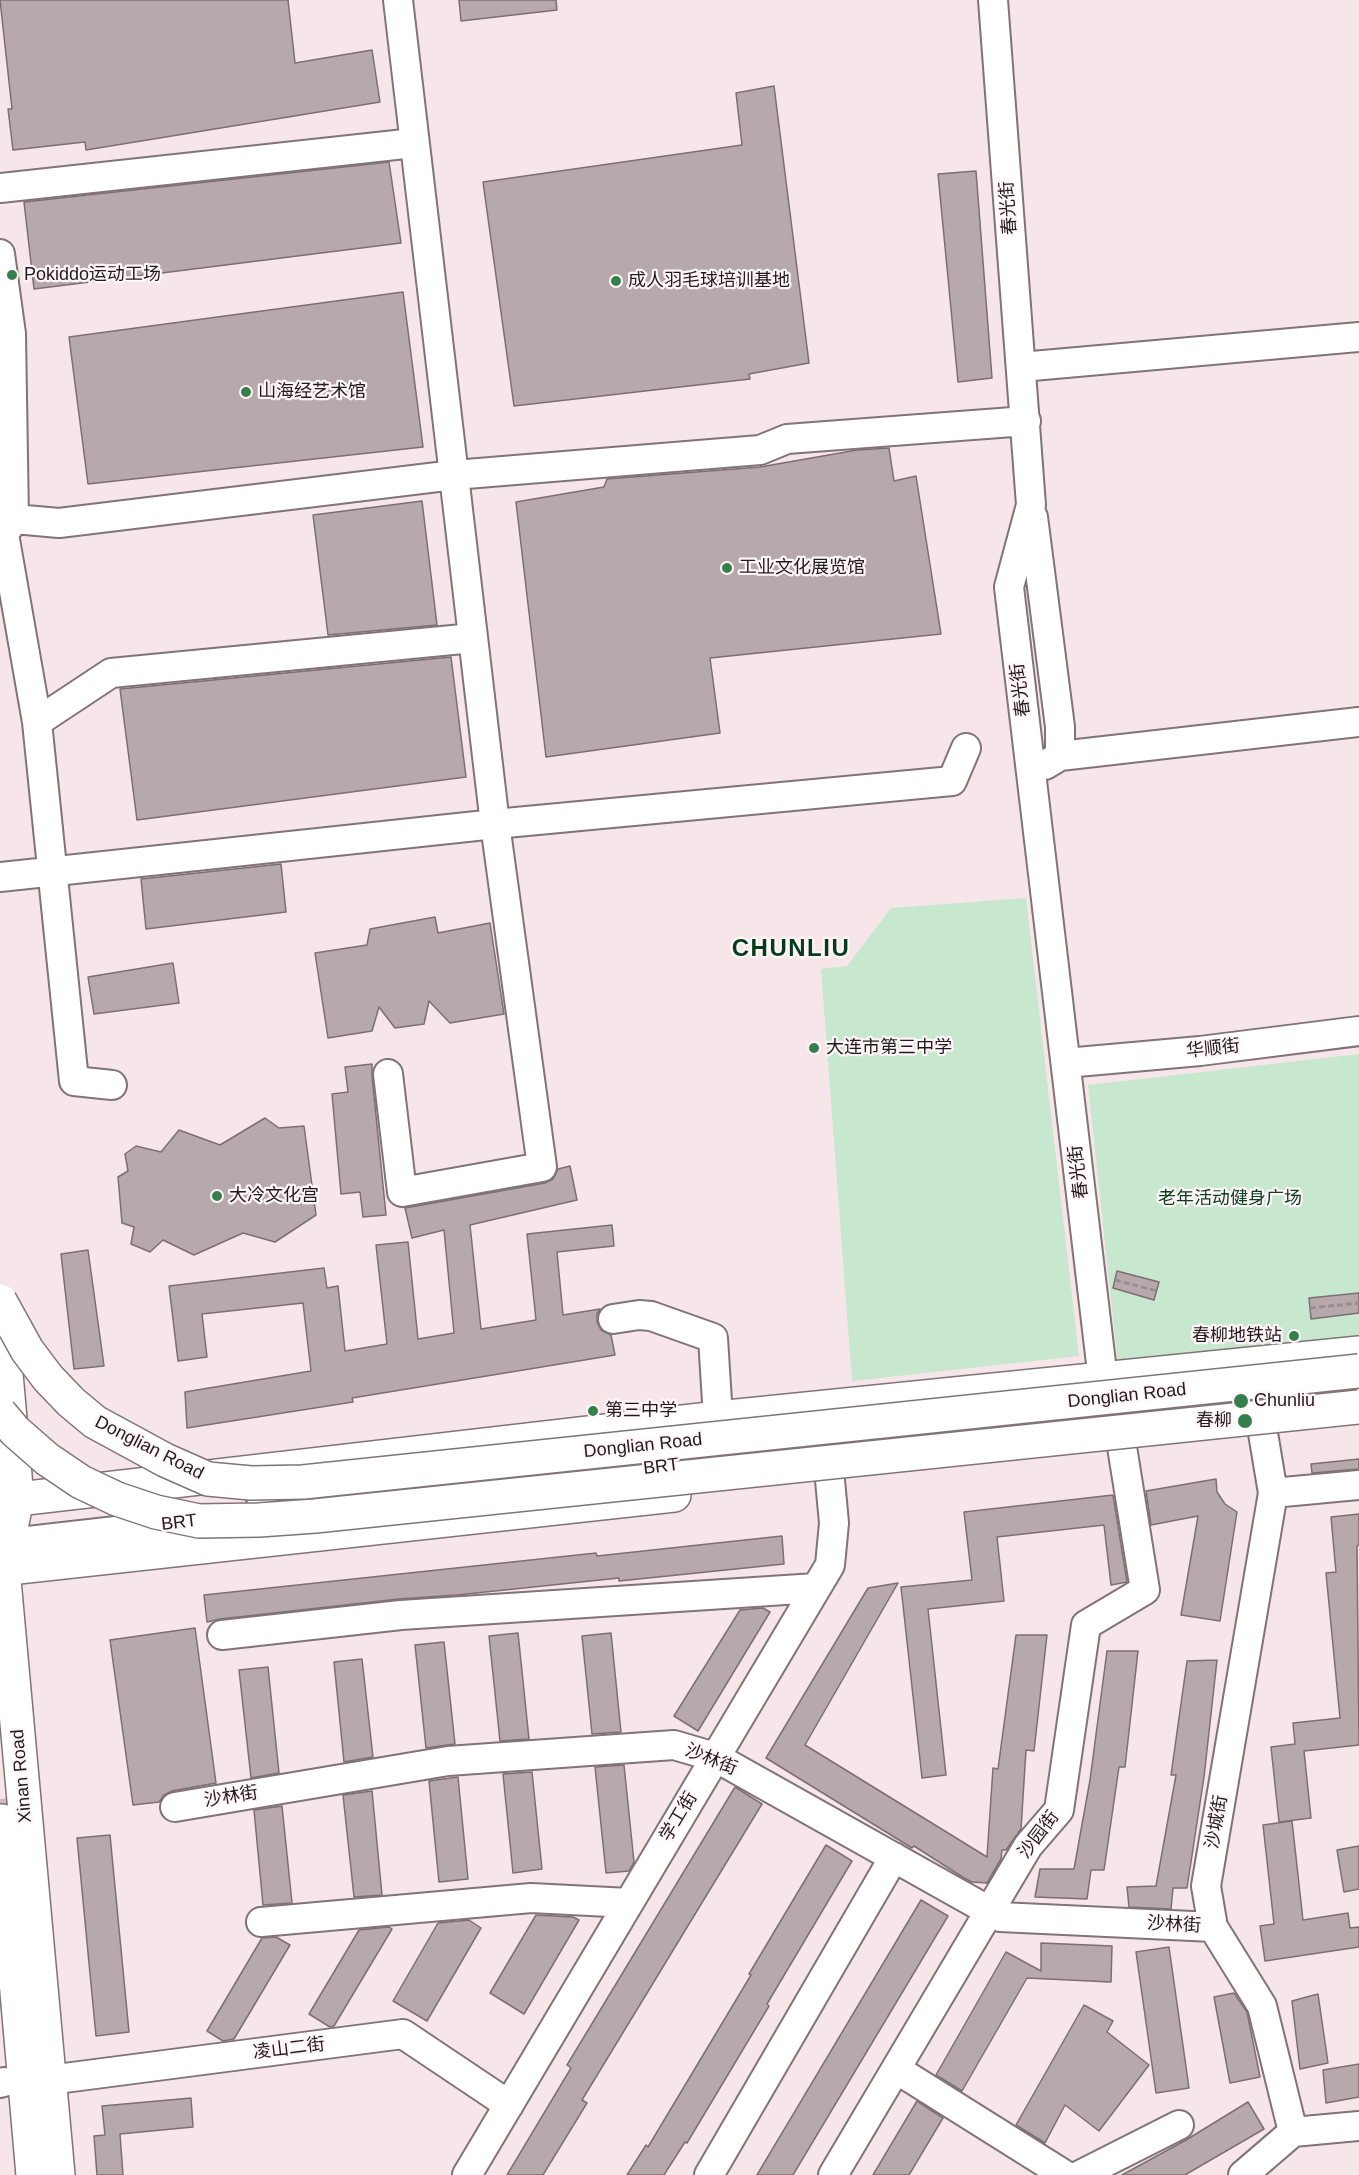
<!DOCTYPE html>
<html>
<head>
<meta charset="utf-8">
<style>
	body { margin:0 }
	canvas { display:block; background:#f6e6ea }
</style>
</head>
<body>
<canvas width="1359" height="2175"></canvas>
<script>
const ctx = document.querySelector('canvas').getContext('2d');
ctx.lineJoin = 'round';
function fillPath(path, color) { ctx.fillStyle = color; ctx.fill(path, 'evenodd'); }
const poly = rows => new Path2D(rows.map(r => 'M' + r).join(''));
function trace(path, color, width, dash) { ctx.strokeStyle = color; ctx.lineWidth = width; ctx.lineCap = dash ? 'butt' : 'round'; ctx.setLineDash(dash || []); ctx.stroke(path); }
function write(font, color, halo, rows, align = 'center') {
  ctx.font = font + ' Helvetica,"Noto Sans SC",sans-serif'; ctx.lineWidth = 4.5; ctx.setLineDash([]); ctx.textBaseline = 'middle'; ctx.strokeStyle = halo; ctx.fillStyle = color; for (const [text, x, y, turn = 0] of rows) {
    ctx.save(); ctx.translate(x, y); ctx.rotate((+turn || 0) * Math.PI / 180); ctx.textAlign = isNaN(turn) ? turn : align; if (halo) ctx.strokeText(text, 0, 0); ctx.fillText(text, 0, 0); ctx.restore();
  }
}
const green = poly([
	[1026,898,1079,1356,852,1381,821,969,847,966,891,908],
	[1359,1054,1359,1337,1118,1365,1088,1085]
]);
const building = poly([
	[0,0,288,0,295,63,372,50,380,102,86,150,85,142,13,150,8,109,12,109,0,0],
	[459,0,556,0,557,10,461,21,459,0],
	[774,86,809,363,749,374,750,379,514,406,483,182,742,145,736,93,774,86],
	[389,162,401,243,34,289,24,202,389,162],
	[976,171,992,378,958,382,938,174,976,171],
	[403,292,423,447,88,484,69,337,403,292],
	[889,448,894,481,916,476,941,634,710,658,720,733,546,757,516,502,604,487,607,479,760,467,857,450,889,448],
	[422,501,437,625,328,635,313,515,422,501],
	[451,657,466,777,137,820,120,689,451,657],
	[281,864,286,912,146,929,141,879,281,864],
	[435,917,438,933,490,923,504,1014,450,1023,429,1001,424,1024,395,1028,379,1007,372,1031,328,1038,315,953,367,945,370,929,435,917],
	[173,963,179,1003,94,1014,88,977,173,963],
	[372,1064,372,1076,386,1215,363,1217,360,1192,341,1194,332,1094,348,1092,345,1067,372,1064],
	[265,1118,279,1128,304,1126,316,1215,275,1242,243,1233,194,1255,163,1240,150,1252,131,1244,134,1227,122,1223,118,1177,128,1171,125,1154,136,1146,161,1152,179,1130,220,1145,265,1118],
	[570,1166,577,1200,470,1225,481,1329,536,1320,527,1234,612,1225,614,1246,557,1252,563,1315,600,1309,597,1314,597,1322,601,1330,611,1335,615,1355,352,1398,353,1402,187,1428,185,1392,311,1371,303,1303,202,1314,207,1357,178,1361,169,1286,324,1268,327,1288,338,1286,345,1351,387,1344,376,1245,408,1242,418,1339,454,1333,444,1230,412,1238,405,1208,545,1183,553,1179,558,1169,570,1166],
	[88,1250,104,1366,74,1369,61,1254,88,1250],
	[1117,1271,1159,1282,1154,1300,1113,1288,1117,1271],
	[1359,1293,1359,1313,1311,1319,1309,1298,1359,1293],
	[1359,1459,1359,1469,1312,1473,1311,1464,1359,1459],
	[1216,1479,1217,1492,1225,1504,1237,1512,1220,1621,1181,1615,1198,1516,1151,1525,1146,1491,1216,1479],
	[1113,1495,1127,1582,1111,1585,1104,1525,997,1537,1004,1601,928,1609,946,1775,922,1778,901,1587,972,1580,964,1512,1113,1495],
	[1359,1514,1359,1545,1357,1546,1359,1745,1304,1751,1311,1818,1279,1822,1271,1747,1295,1744,1293,1723,1340,1718,1326,1573,1336,1572,1331,1517,1359,1514],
	[782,1536,784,1564,619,1581,619,1578,457,1595,399,1599,220,1619,207,1622,204,1595,596,1553,597,1556,782,1536],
	[898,1583,805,1745,987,1857,993,1768,998,1769,1016,1635,1047,1635,1034,1751,1026,1750,1021,1829,1006,1850,1002,1850,1001,1859,987,1883,972,1882,964,1878,914,1846,912,1848,766,1758,868,1588,898,1583],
	[763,1608,770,1612,698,1731,674,1716,740,1610,763,1608],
	[195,1628,216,1783,172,1791,164,1795,159,1802,133,1805,110,1640,195,1628],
	[518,1633,529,1739,500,1741,489,1636,518,1633],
	[611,1633,621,1732,592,1734,582,1636,611,1633],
	[444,1642,455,1744,426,1748,415,1645,444,1642],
	[1107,1651,1138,1651,1125,1767,1119,1767,1104,1870,1091,1870,1087,1899,1035,1897,1040,1869,1074,1869,1090,1780,1107,1651],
	[362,1659,373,1757,344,1762,334,1662,362,1659],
	[1217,1660,1204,1777,1187,1888,1173,1888,1171,1909,1129,1907,1127,1887,1156,1886,1176,1775,1171,1775,1187,1661,1217,1660],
	[268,1667,279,1773,251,1778,239,1670,268,1667],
	[624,1765,634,1862,629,1871,606,1873,595,1767,624,1765],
	[532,1772,542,1869,513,1873,503,1774,532,1772],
	[458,1777,468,1879,439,1882,429,1781,458,1777],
	[735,1787,762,1804,582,2100,587,2103,543,2175,507,2175,571,2068,567,2065,735,1787],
	[372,1791,382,1895,354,1897,343,1795,372,1791],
	[282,1806,292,1903,263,1905,254,1810,282,1806],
	[1292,1821,1303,1920,1348,1913,1350,1928,1359,1927,1359,1947,1265,1961,1260,1926,1274,1924,1263,1825,1292,1821],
	[110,1835,129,2032,96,2036,77,1838,110,1835],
	[826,1845,852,1861,767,2004,769,2006,687,2143,685,2142,664,2175,627,2175,646,2145,648,2147,751,1975,749,1974,826,1845],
	[1359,1846,1359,1889,1344,1892,1337,1850,1359,1846],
	[921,1900,948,1916,793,2175,757,2175,921,1900],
	[536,1915,573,1917,579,1920,524,2014,490,1993,536,1915],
	[469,1920,481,1928,427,2021,393,2001,438,1923,469,1920],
	[389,1927,392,1929,334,2026,330,2027,309,2014,359,1930,389,1927],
	[276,1937,290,1945,234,2039,223,2041,207,2031,262,1938,276,1937],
	[1041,1943,1112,1946,1111,1982,1027,1978,962,2091,936,2075,1006,1952,1041,1971,1041,1943],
	[1169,1947,1189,2088,1156,2093,1136,1952,1169,1947],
	[1234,1993,1247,2012,1260,2077,1230,2083,1214,1997,1234,1993],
	[1318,1994,1328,2063,1300,2069,1292,2001,1318,1994],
	[1084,2005,1113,2021,1107,2032,1149,2065,1099,2131,1065,2105,1045,2143,1016,2125,1084,2005],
	[1359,2064,1359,2097,1326,2103,1323,2070,1359,2064],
	[191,2098,193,2127,120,2134,123,2175,97,2175,94,2136,105,2135,102,2106,191,2098],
	[917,2101,943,2118,909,2175,873,2175,917,2101],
	[1248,2102,1264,2129,1185,2175,1122,2175,1186,2140,1248,2102]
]);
const majorTunnel = poly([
	[0,1799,2,1821]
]);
const path = poly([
	[1115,1280,1157,1291],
	[1310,1308,1359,1303]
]);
const minor = poly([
	[993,0,1031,505,1009,587,1103,1380],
	[0,188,414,143],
	[0,254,11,334,14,519,4,534,37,722,74,1081,112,1085],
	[1021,367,1359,337],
	[1033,517,1060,727,1060,756,1045,765],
	[14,519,59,523,454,475,760,450,787,439,1026,421],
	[37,722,111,673,473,638],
	[1060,756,1359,722],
	[0,877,495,824,952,781,966,748],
	[1066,1063,1200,1051,1359,1031],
	[388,1074,402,1192,542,1167,495,824,398,0],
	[613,1319,639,1315,651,1316,713,1338,718,1418],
	[1273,1493,1359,1485],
	[261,1505,528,1475],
	[0,1544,186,1523],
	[222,1635,401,1615,816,1588],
	[175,1807,448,1761,674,1745,715,1757,1000,1917,1213,1927],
	[261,1922,531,1898,629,1903],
	[896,2069,1065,2175],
	[49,2080,403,2034,509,2105],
	[0,2083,4,2082],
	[1293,2132,1359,2126],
	[467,2175,830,1565,834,1523,827,1448,827,1408],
	[709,2175,894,1857],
	[833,2175,1028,1846,1059,1810,1086,1625,1145,1590,1122,1447],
	[1080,2175,1179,2125],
	[1243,2175,1293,2132,1262,2006,1213,1927,1206,1886,1273,1493,1263,1433]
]);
const major = poly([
	[0,1306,17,1498,3,1569,58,2175],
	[0,1501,718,1418,1359,1353],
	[0,1569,674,1495],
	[2,1821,33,2175]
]);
const highwayBridge = poly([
	[0,1301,27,1350,48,1378,71,1402,95,1422,165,1460,208,1479,251,1483,303,1482,1359,1371],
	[0,1413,15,1431,47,1459,81,1482,117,1499,156,1512,199,1521,259,1520,315,1516,1359,1407]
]);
const markers = [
	[12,275,6,"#357f4c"],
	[616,281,6,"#357f4c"],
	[246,392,6,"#357f4c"],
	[727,568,6,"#357f4c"],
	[814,1048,6,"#357f4c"],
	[217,1196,6,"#357f4c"],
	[1294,1336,6,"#357f4c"],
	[1241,1401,8,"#357f4c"],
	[593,1411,6,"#357f4c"],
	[1245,1421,8,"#357f4c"]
];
const streetNames = [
	["春光街",1009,208,-94],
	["春光街",1021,690,-97],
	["华顺街",1213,1049,-6],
	["春光街",1079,1172,-97],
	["Donglian Road",1127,1396,-6],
	["Donglian Road",643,1446,-6],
	["Donglian Road",149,1448,27],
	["BRT",661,1467,-7],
	["BRT",179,1523,-7],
	["沙林街",711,1760,22],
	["Xinan Road",22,1776,-95],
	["沙林街",231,1797,-9],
	["学工街",679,1817,-59],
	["沙城街",1217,1822,-80],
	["沙园街",1039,1835,-53],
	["沙林街",1174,1925,3],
	["凌山二街",289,2049,-7]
];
const poiNames = [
	["Pokiddo运动工场",24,275],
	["成人羽毛球培训基地",628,281],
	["山海经艺术馆",258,392],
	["工业文化展览馆",739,568],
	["大连市第三中学",826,1048],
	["大冷文化宫",229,1196],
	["春柳地铁站",1282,1336,"right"],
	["Chunliu",1254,1401],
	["第三中学",605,1411],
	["春柳",1232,1421,"right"]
];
const parkNames = [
	["老年活动健身广场",1230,1199]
];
const districtNames = [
	["CHUNLIU",791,949]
];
fillPath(green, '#c7e7ce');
fillPath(building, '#b7a8ac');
trace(building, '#7c6e72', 1.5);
trace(majorTunnel, '#cbbdc1', 33, [33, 16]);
trace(minor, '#817376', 32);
trace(major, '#817376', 36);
trace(path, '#988d90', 3, [6, 3]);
trace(minor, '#fff', 28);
trace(major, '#fff', 33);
trace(highwayBridge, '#817376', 36, []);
trace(highwayBridge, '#fff', 33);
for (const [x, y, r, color] of markers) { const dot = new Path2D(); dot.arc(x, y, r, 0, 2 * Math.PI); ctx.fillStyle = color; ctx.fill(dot); trace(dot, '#fff5f8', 2); }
write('18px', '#201b1c', '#fff5f8', streetNames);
write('18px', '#201b1c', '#fff5f8', poiNames, 'left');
write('18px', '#0b411f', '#fff5f8', parkNames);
ctx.letterSpacing = '1.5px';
write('bold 24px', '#053d1c', '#fff5f8', districtNames);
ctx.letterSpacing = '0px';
</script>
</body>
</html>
